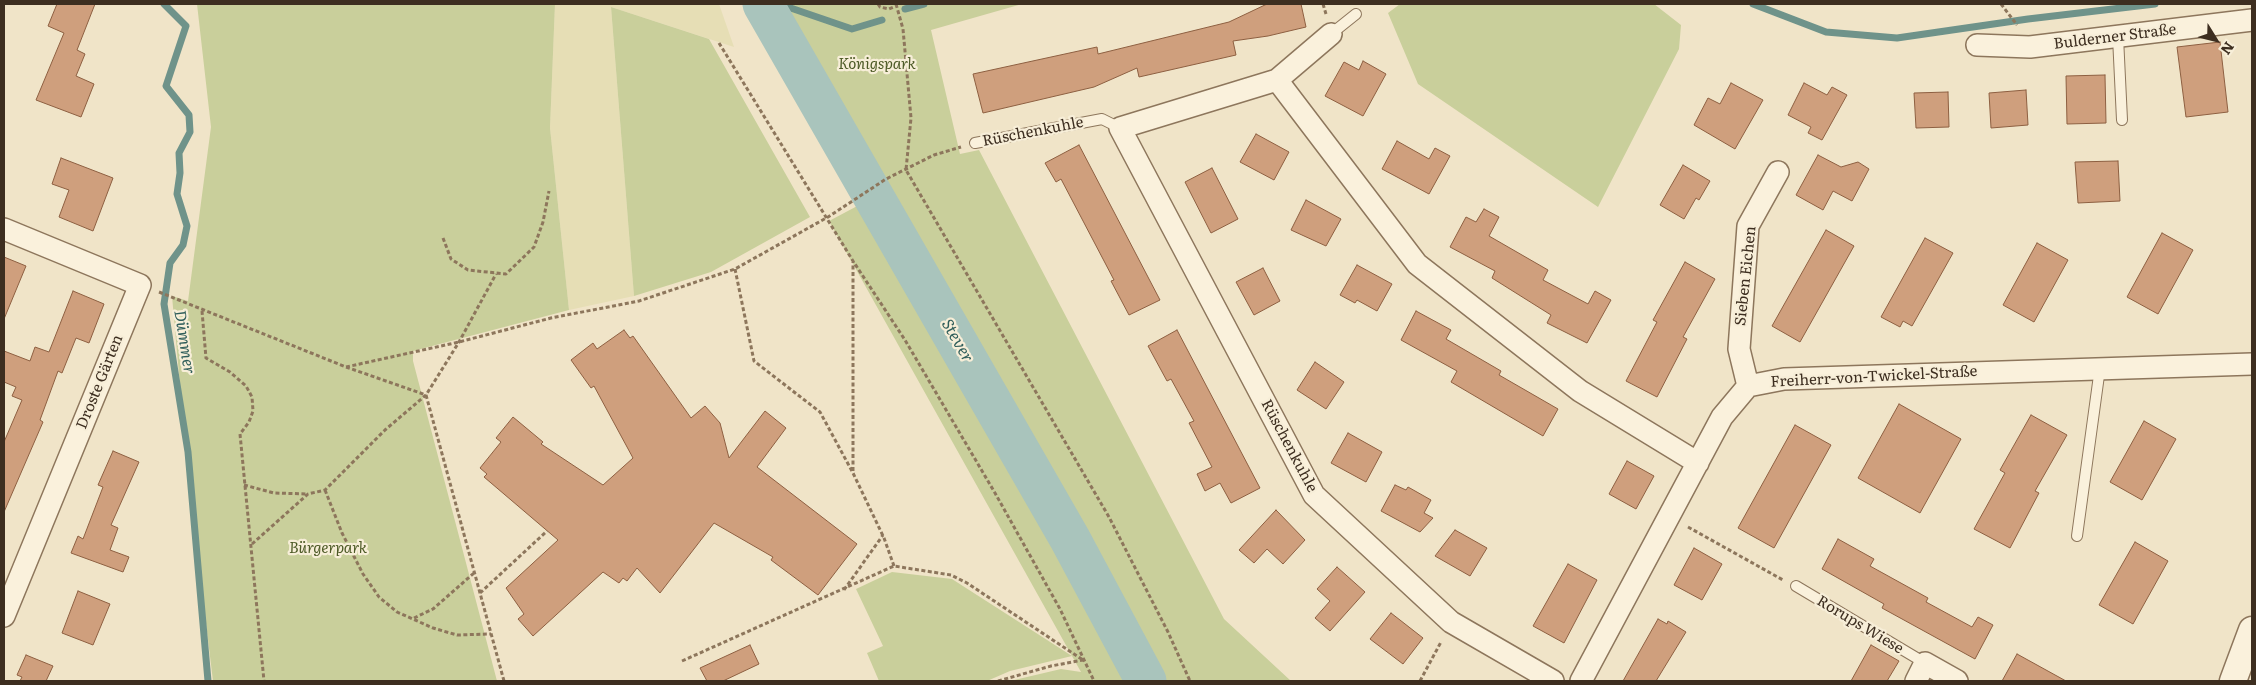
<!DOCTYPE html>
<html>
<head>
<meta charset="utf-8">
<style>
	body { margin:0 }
	#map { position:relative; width:2256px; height:685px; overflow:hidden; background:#f0e4c8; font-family:Literata,serif }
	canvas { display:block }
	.frame { position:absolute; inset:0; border:5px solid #3d2e20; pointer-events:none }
	.north { position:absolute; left:2191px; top:15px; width:50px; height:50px; -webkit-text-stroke:4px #f7eed8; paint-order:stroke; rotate:126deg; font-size:14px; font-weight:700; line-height:20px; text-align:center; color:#3d2e20 }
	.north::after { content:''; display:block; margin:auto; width:18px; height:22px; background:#3d2e20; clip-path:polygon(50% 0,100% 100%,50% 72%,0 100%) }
</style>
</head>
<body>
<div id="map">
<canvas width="2256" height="685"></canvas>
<div class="frame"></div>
<div class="north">N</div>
</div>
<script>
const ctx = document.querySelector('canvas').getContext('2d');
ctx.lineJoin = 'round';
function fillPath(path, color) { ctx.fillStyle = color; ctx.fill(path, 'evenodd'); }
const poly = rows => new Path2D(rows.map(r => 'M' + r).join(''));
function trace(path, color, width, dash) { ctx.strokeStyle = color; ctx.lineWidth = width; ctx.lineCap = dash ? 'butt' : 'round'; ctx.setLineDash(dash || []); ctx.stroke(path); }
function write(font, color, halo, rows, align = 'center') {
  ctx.font = font + ' Literata,serif'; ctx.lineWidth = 4.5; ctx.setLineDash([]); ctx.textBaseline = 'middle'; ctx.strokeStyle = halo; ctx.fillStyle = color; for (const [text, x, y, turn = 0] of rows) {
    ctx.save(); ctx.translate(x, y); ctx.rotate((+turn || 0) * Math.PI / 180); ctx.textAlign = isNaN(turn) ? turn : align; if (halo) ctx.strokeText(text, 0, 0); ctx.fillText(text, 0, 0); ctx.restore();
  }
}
const farmland = poly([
	[555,4,719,4,734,47,611,7,634,296,569,310,550,128]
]);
const green = poly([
	[197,4,555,4,550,128,569,310,413,351,413,361,497,681,213,681,188,475,172,296,188,301,211,127],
	[774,4,1022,4,931,30,960,154,979,150,1224,619,1291,681,1010,681,1061,669,1081,672,1072,656,1010,671,987,681,879,681,867,653,883,646,856,589,892,572,952,579,1072,656,829,221,878,195],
	[1400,4,1654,4,1681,25,1679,49,1598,207,1418,84,1388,13],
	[611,7,709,39,810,217,711,272,634,296]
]);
const stream = poly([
	[164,4,186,26,166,86,189,115,190,132,179,153,180,173,177,194,187,226,183,245,170,263,164,304,188,452,208,681],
	[779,4,852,29,882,20],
	[1753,4,1826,32,1897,38,2028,19,2155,4],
	[905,9,924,4]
]);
const river = poly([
	[763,4,1070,539,1146,681]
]);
const building = poly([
	[57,4,95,4,77,50,85,54,76,76,94,84,81,117,36,100,64,33,48,26,57,4],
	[1267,4,1301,4,1306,27,1268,36,1233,41,1236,55,1139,77,1137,68,1094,87,983,113,973,74,1097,47,1098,54,1229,22,1267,4],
	[2220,42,2228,112,2186,117,2177,47,2220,42],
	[1363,61,1386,74,1363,116,1325,96,1344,62,1359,70,1363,61],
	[2105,75,2106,123,2067,124,2066,76,2105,75],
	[1731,83,1763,100,1735,149,1694,125,1708,98,1720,104,1731,83],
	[1804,83,1827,95,1832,87,1847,95,1822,140,1808,133,1811,127,1788,115,1804,83],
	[2026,90,2028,125,1991,128,1989,93,2026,90],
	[1948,92,1949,127,1916,128,1914,93,1948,92],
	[1256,134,1289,152,1274,180,1240,162,1256,134],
	[1397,141,1429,159,1435,148,1450,156,1429,194,1382,169,1397,141],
	[1079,145,1160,300,1129,315,1111,281,1114,280,1061,179,1056,182,1045,163,1079,145],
	[1818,155,1841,167,1858,162,1869,169,1852,201,1833,191,1823,210,1796,195,1818,155],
	[61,158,113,178,93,231,59,217,69,190,52,184,61,158],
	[2118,161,2120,201,2078,203,2075,162,2118,161],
	[1683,165,1710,181,1699,200,1696,198,1684,219,1660,205,1683,165],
	[1212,168,1238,219,1211,233,1185,182,1212,168],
	[1306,200,1341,219,1326,246,1291,230,1306,200],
	[1484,209,1499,217,1489,236,1548,270,1543,280,1588,304,1595,291,1611,300,1587,343,1547,323,1551,315,1492,278,1495,271,1450,247,1466,217,1476,222,1484,209],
	[1826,230,1854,246,1800,342,1772,326,1826,230],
	[2162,233,2193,250,2158,314,2127,297,2162,233],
	[1925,238,1953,253,1912,326,1903,321,1900,327,1881,317,1925,238],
	[2037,243,2068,260,2034,322,2003,305,2037,243],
	[4,257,26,266,4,319,4,257],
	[1685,262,1715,279,1683,337,1687,339,1657,397,1626,381,1657,322,1653,320,1685,262],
	[1357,265,1392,284,1377,311,1357,300,1355,303,1340,295,1357,265],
	[1263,268,1280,301,1254,315,1236,282,1263,268],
	[73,291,104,304,89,343,76,338,62,373,58,371,40,420,43,422,4,512,4,442,22,400,12,396,16,387,4,382,4,351,30,361,35,347,49,352,73,291],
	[1416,311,1451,330,1446,339,1501,371,1499,375,1558,409,1543,436,1451,382,1457,371,1401,340,1416,311],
	[624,330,630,338,633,336,691,418,705,406,720,423,729,458,765,411,786,428,757,467,857,544,818,595,771,560,773,557,714,523,660,593,637,568,627,581,623,578,619,583,603,572,533,636,518,619,524,614,506,588,558,540,484,477,487,474,480,468,501,442,496,438,513,417,543,442,541,444,603,485,633,458,594,386,591,388,571,360,593,343,597,349,624,330],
	[1177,330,1260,488,1231,503,1220,483,1205,491,1197,474,1212,467,1189,423,1194,421,1171,379,1167,381,1148,346,1177,330],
	[1315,362,1344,382,1326,409,1297,390,1315,362],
	[1899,404,1961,439,1920,513,1858,478,1899,404],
	[2031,415,2067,435,2035,491,2039,493,2010,548,1974,529,2005,473,2000,470,2031,415],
	[2144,421,2176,439,2142,500,2110,482,2144,421],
	[1795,425,1831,445,1774,548,1738,528,1795,425],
	[1348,433,1382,452,1366,482,1331,463,1348,433],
	[113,451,139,462,111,525,118,528,110,550,129,557,123,572,71,553,78,536,83,539,103,487,98,485,113,451],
	[1627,461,1654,476,1636,509,1609,494,1627,461],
	[1395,485,1406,490,1408,487,1431,500,1424,513,1433,518,1420,532,1381,511,1395,485],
	[1276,510,1305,540,1283,564,1267,549,1254,563,1239,550,1276,510],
	[1455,530,1487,548,1470,576,1435,556,1455,530],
	[1838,539,1874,559,1870,566,1928,598,1926,602,1972,627,1978,617,1993,625,1975,659,1882,608,1884,604,1822,569,1838,539],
	[2135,542,2168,561,2133,624,2099,605,2135,542],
	[1694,548,1722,564,1702,600,1674,585,1694,548],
	[1568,564,1597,580,1564,643,1533,626,1568,564],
	[1337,567,1365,592,1330,631,1315,618,1330,601,1317,589,1337,567],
	[78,591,110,604,93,645,62,633,78,591],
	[1391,613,1423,638,1403,664,1370,639,1391,613],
	[1658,619,1667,624,1668,621,1686,632,1656,681,1623,681,1658,619],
	[750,645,759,664,723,681,707,681,700,668,750,645],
	[1871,645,1899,661,1887,681,1851,681,1871,645],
	[2017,654,2066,681,2002,681,2017,654],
	[26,655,53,666,46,681,20,681,22,677,17,675,26,655]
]);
const path = poly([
	[878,4,880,7,889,9,896,6],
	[896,4,903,29,911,118,906,170,1109,517,1168,632,1190,681],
	[1323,4,1326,14],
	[2001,4,2017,25],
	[719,43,853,261,905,340,995,493,1060,609,1094,681],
	[443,238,451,259,468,270,506,274,534,247,543,222,549,191],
	[735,269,754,361,820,412,853,473,884,538,894,566],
	[159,292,346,367,426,395],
	[202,311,206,358,230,372,246,386,252,397,253,411,249,422,240,434,264,681],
	[346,367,459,342,551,318,639,301,735,269,828,217,886,179,934,155,961,147],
	[426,395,504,681],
	[853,471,853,262],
	[244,485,274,493,308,494],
	[325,490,342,533,363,574,379,597,397,612,433,628,457,635,491,634],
	[1688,527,1783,580],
	[252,544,308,494,325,490,385,430,426,395,459,342,496,274],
	[844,590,883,535],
	[480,593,547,531],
	[414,618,433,609,474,573],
	[682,661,894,566,951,575,967,583,1083,660],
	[998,681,1051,666,1083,660],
	[1420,681,1441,642]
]);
const service = poly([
	[1331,34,1356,14],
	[2118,37,2122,120],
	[975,143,1102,119,1120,128],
	[2077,536,2100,368],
	[1796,586,1925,663]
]);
const minor = poly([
	[1331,34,1277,80,1120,128,1314,495,1451,622,1553,681],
	[1977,45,2030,47,2252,20],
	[1277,80,1417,264,1580,391,1698,463],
	[4,229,140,285,4,616],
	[1748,386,1739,349,1748,226,1778,172],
	[1581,681,1722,417,1748,386,1784,379,2252,364],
	[1916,681,1925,663,1957,681]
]);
const tertiary = poly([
	[2233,681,2252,630]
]);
const streetNames = [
	["Bulderner Straße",2115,37,-7],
	["Rüschenkuhle",1033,132,-11],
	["Sieben Eichen",1746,276,-84],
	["Freiherr-von-Twickel-Straße",1874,377,-3],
	["Droste Gärten",100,382,-68],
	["Rüschenkuhle",1289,446,62],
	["Rorups Wiese",1860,625,31]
];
const parkNames = [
	["Königspark",877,65],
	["Bürgerpark",328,549]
];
const waterNames = [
	["Stever",957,341,60],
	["Dümmer",184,342,81]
];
fillPath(farmland, '#e6deb5');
fillPath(green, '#c9cf9b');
trace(stream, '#6f938a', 7);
trace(river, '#a9c4bc', 41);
fillPath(building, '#cf9f7d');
trace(building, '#8d5f41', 1);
trace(service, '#8d765c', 12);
trace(minor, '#8d765c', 24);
trace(tertiary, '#8d765c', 29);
trace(path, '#8d765c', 3, [4, 2.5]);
trace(service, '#faf1dc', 10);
trace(minor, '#faf1dc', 21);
trace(tertiary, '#faf1dc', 26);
write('15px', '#3d2e20', '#f7eed8', streetNames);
write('italic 15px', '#4d5a26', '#f7eed8', parkNames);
write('italic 16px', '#2f5d5a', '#f7eed8', waterNames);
</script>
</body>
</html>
